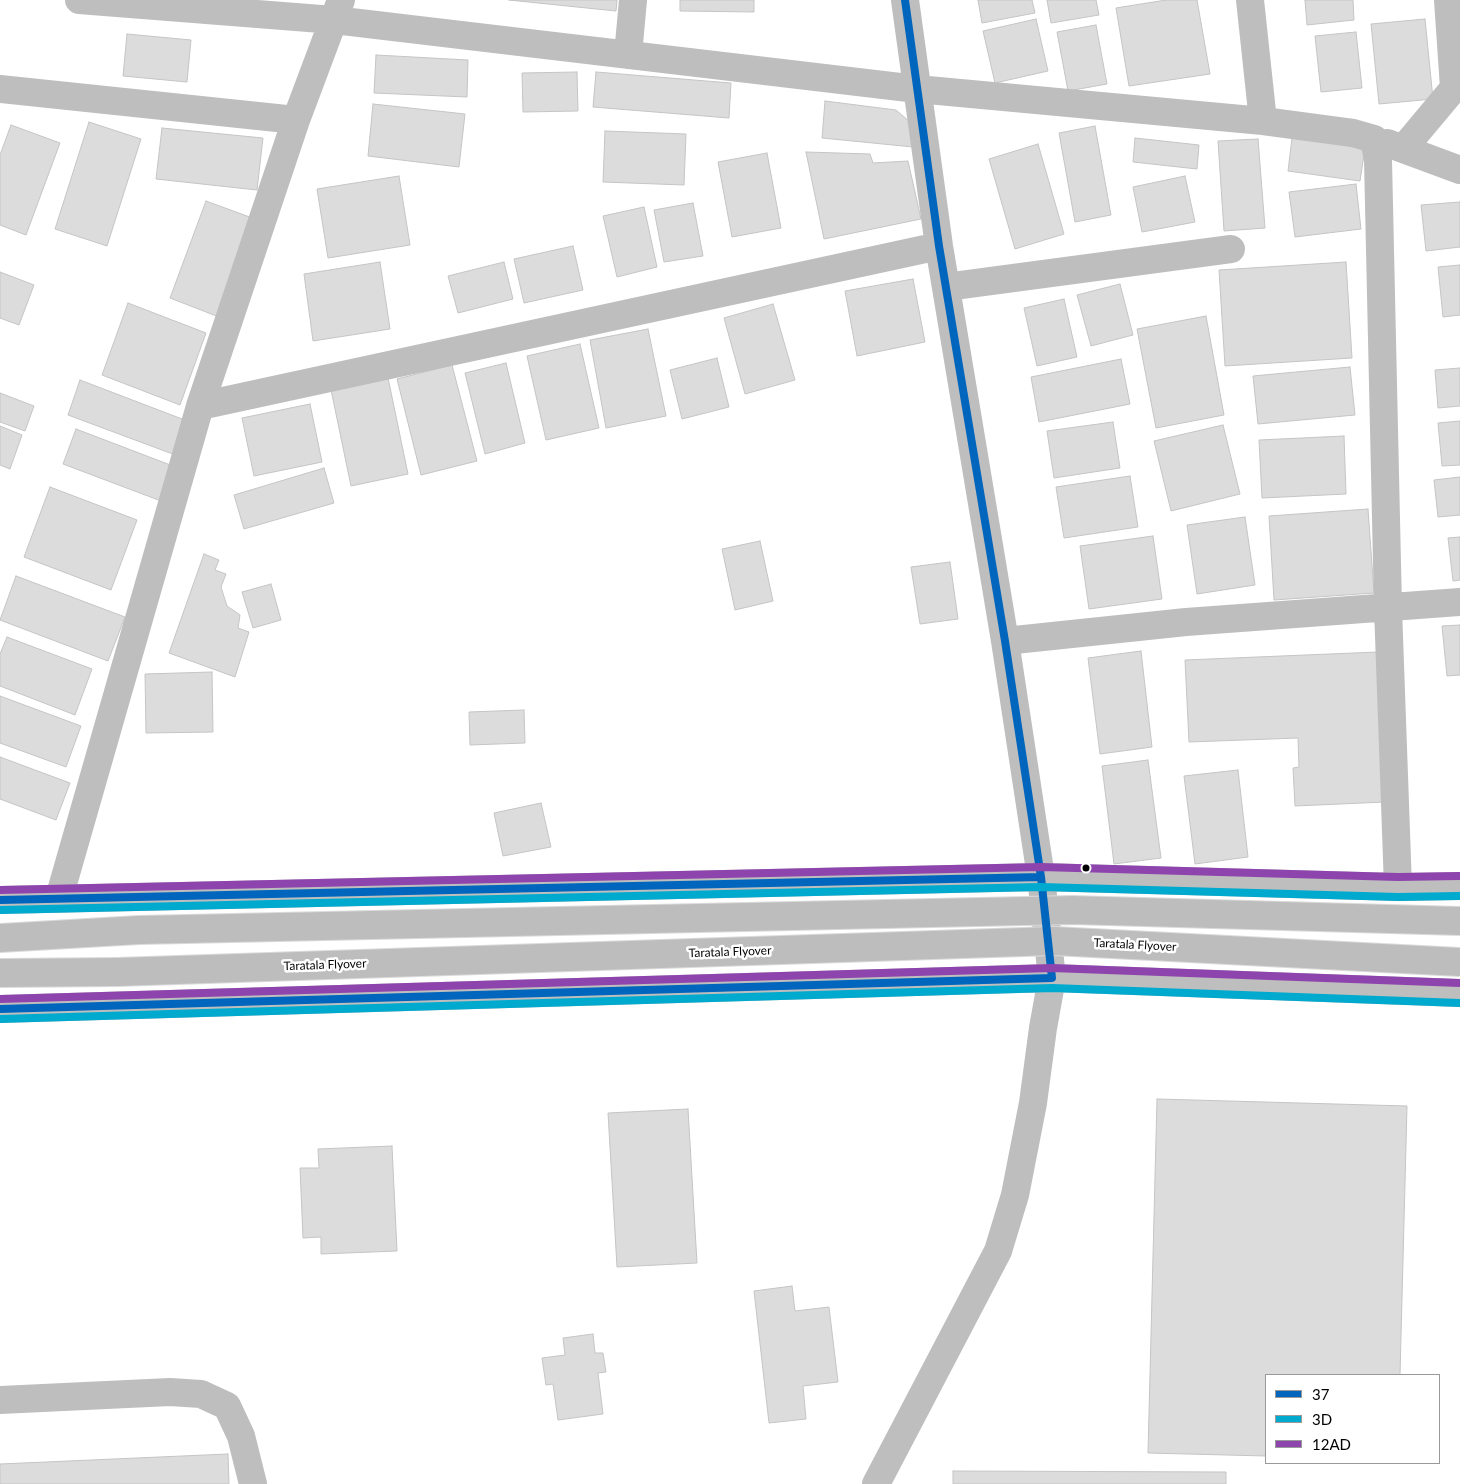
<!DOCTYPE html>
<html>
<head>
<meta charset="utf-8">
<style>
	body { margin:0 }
	#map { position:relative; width:1460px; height:1484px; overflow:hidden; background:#fff; font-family:Lato,sans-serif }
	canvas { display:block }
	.legend { position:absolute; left:1265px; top:1374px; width:175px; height:90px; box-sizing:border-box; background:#fff; border:1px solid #999; margin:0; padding:6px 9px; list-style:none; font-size:15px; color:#000 }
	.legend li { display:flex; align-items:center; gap:10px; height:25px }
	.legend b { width:25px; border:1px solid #999 }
</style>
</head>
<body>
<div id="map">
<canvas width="1460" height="1484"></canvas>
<ul class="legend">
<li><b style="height:6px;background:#0065bd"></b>37</li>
<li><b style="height:6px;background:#00a9ce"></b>3D</li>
<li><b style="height:6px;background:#8e44ad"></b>12AD</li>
</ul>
</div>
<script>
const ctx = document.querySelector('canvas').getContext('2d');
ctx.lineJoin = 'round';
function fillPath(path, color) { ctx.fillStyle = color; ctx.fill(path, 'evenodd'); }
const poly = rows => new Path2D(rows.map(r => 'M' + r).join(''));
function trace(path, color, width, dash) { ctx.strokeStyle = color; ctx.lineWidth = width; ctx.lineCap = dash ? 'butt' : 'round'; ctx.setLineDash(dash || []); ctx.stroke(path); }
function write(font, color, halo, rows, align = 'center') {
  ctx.font = font + ' Lato,sans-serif'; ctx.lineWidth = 5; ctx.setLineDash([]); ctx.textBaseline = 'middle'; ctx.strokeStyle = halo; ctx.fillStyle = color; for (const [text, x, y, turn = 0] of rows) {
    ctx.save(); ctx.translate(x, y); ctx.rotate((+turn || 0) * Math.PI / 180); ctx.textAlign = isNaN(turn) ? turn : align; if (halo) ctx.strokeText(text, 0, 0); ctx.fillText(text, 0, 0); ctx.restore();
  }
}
const building = poly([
	[509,0,617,0,616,11,509,0],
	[680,0,754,0,754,12,680,11,680,0],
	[978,0,1032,0,1035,13,982,23,978,0],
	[1047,0,1096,0,1099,15,1051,23,1047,0],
	[1166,0,1197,0,1210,74,1129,86,1116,8,1166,0],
	[1305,0,1353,0,1354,20,1307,25,1305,0],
	[1036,19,1048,71,995,83,983,31,1036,19],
	[1425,19,1433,99,1379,104,1371,24,1425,19],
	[1096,25,1107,84,1068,91,1057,32,1096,25],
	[1356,32,1362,88,1321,92,1315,36,1356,32],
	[127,34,191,40,187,82,123,76,127,34],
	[376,55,468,60,467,97,374,93,376,55],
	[577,72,578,111,523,112,522,73,577,72],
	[596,72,731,83,729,118,593,107,596,72],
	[825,101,896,110,910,122,913,147,822,138,825,101],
	[373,104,465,114,459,167,368,156,373,104],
	[89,122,141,139,107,246,55,229,89,122],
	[11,125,60,143,26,235,0,225,0,155,11,125],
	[1095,126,1111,215,1075,222,1059,133,1095,126],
	[162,128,263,138,257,190,156,179,162,128],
	[605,131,686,134,684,185,603,182,605,131],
	[1135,138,1199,145,1197,169,1133,162,1135,138],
	[1292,138,1365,148,1360,181,1288,171,1292,138],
	[1258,139,1265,228,1224,231,1218,141,1258,139],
	[1038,144,1064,234,1015,249,989,159,1038,144],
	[806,152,870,154,873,163,908,161,921,219,824,239,806,152],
	[767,153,781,228,732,237,718,162,767,153],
	[399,176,410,245,328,258,317,189,399,176],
	[1185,176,1195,222,1142,232,1133,187,1185,176],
	[1356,184,1361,229,1295,237,1289,192,1356,184],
	[206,201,255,219,219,317,170,298,206,201],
	[1460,202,1460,247,1426,251,1421,205,1460,202],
	[693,203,703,256,664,262,654,210,693,203],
	[644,207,657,267,617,277,603,216,644,207],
	[573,246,583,290,524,303,514,259,573,246],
	[380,262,390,329,313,341,304,274,380,262],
	[504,262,513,299,458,313,448,276,504,262],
	[1346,262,1352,358,1225,366,1219,270,1346,262],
	[1460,265,1460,315,1443,317,1438,267,1460,265],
	[0,272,34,285,19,325,0,318,0,272],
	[913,279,925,342,857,356,845,291,913,279],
	[1120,284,1133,335,1091,346,1077,295,1120,284],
	[1064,299,1077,357,1037,366,1024,308,1064,299],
	[128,303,206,333,180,405,102,375,128,303],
	[773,304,795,380,745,394,724,318,773,304],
	[1206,316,1224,415,1156,428,1137,329,1206,316],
	[648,329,666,416,606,428,590,340,648,329],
	[580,344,599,428,546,440,527,356,580,344],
	[717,358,729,407,682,419,670,370,717,358],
	[1121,359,1130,404,1039,422,1031,377,1121,359],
	[506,363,525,443,485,454,465,373,506,363],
	[452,365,477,461,421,475,397,379,452,365],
	[1350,367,1355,415,1258,424,1253,376,1350,367],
	[1460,368,1460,406,1438,408,1435,370,1460,368],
	[387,373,408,474,351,486,330,385,387,373],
	[80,380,190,422,178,456,68,415,80,380],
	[0,393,34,406,25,431,0,422,0,393],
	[310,404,322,462,254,476,242,418,310,404],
	[1460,421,1460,465,1442,466,1438,423,1460,421],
	[1113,422,1120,468,1054,478,1047,431,1113,422],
	[1223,425,1240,494,1171,511,1154,441,1223,425],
	[0,426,22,435,10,469,0,465,0,426],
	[76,429,173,466,161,501,63,464,76,429],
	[1344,436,1346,494,1262,498,1259,440,1344,436],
	[324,468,334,503,244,529,234,495,324,468],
	[1130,476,1138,527,1064,538,1056,487,1130,476],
	[1460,477,1460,515,1438,517,1434,480,1460,477],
	[50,487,137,520,111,590,24,557,50,487],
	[1368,509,1374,593,1274,600,1269,516,1368,509],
	[1245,517,1255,585,1197,594,1187,525,1245,517],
	[1153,536,1162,599,1089,609,1080,546,1153,536],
	[1460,537,1460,580,1453,581,1448,538,1460,537],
	[760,541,773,601,735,610,722,549,760,541],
	[204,554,219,560,215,570,226,574,221,587,227,606,240,615,238,628,249,632,235,677,169,653,204,554],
	[950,562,958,619,920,624,911,567,950,562],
	[16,576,125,617,108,661,0,620,16,576],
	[271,584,281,620,253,628,242,592,271,584],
	[1460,625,1460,675,1447,676,1442,626,1460,625],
	[7,637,92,669,75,715,0,686,0,654,7,637],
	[1141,651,1152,747,1100,754,1088,658,1141,651],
	[1378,652,1385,802,1295,806,1293,768,1299,767,1298,738,1189,742,1185,660,1378,652],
	[212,672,213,732,146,733,145,674,212,672],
	[0,696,81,726,66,767,0,743,0,696],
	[524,710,525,743,470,745,469,712,524,710],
	[0,757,70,783,56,820,0,799,0,757],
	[1148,760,1161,858,1114,864,1102,766,1148,760],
	[1238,770,1248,857,1195,864,1184,776,1238,770],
	[541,803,551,847,503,856,494,813,541,803],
	[1157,1099,1407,1106,1400,1375,1266,1375,1266,1456,1148,1453,1157,1099],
	[688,1109,697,1263,617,1267,608,1113,688,1109],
	[392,1146,397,1251,321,1254,321,1237,303,1238,300,1168,319,1168,318,1149,392,1146],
	[792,1286,795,1311,829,1307,838,1382,803,1386,806,1419,769,1423,754,1291,792,1286],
	[593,1334,595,1353,603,1353,606,1372,598,1373,603,1414,558,1420,553,1384,546,1385,542,1358,565,1355,563,1338,593,1334],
	[228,1454,229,1484,0,1484,0,1464,228,1454],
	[953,1471,1226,1472,1226,1484,953,1484,953,1471]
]);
const minor = poly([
	[79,0,334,20,917,89,1263,121,1353,133,1374,139,1378,160,1388,608,1398,887],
	[1250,0,1263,121],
	[628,55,633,0],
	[0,89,296,120],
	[1387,143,1460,170],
	[1403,149,1454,88,1448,0],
	[946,287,1231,249],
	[200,406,939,246],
	[1005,641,1186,622,1460,602],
	[59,898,200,406,296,120,341,0],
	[0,900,1041,877,1398,887,1460,886],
	[0,1009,1052,978,1460,993],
	[0,1400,170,1392,201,1394,227,1406,241,1436,253,1484],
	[876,1484,998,1251,1015,1195,1033,1103,1043,1028,1052,978,1041,877,1005,641,939,246,905,0]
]);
const highway = poly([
	[0,938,139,930],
	[0,973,117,972]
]);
const highwayBridge = poly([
	[139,930,1072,910,1460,921],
	[117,972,1054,941,1460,962]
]);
const bus1 = poly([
	[0,900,1041,877],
	[0,1009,1052,978,1041,877,1005,641,939,246,905,0]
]);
const bus2 = poly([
	[0,910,1041,887,1398,897,1460,896],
	[0,1019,1052,988,1460,1003]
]);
const bus3 = poly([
	[0,890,1041,867,1398,877,1460,876],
	[0,999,1052,968,1460,983]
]);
const markers = [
	[1086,868,4.5,"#000"]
];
const streetNames = [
	["Taratala Flyover",1135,945,3],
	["Taratala Flyover",730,952,-2],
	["Taratala Flyover",325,965,-2]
];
fillPath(building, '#dcdcdc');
trace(building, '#c5c5c5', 1);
trace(highway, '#dbdbdb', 30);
trace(minor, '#bebebe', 28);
trace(highway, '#bdbdbd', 28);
trace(highwayBridge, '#dbdbdb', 30, []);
trace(highwayBridge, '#bdbdbd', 28);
trace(bus1, '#0065bd', 8);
trace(bus2, '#00a9ce', 8);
trace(bus3, '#8e44ad', 8);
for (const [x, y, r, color] of markers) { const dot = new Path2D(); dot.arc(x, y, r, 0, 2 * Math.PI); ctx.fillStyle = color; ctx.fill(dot); trace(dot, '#fff', 2); }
write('12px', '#000', '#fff', streetNames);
</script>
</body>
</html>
